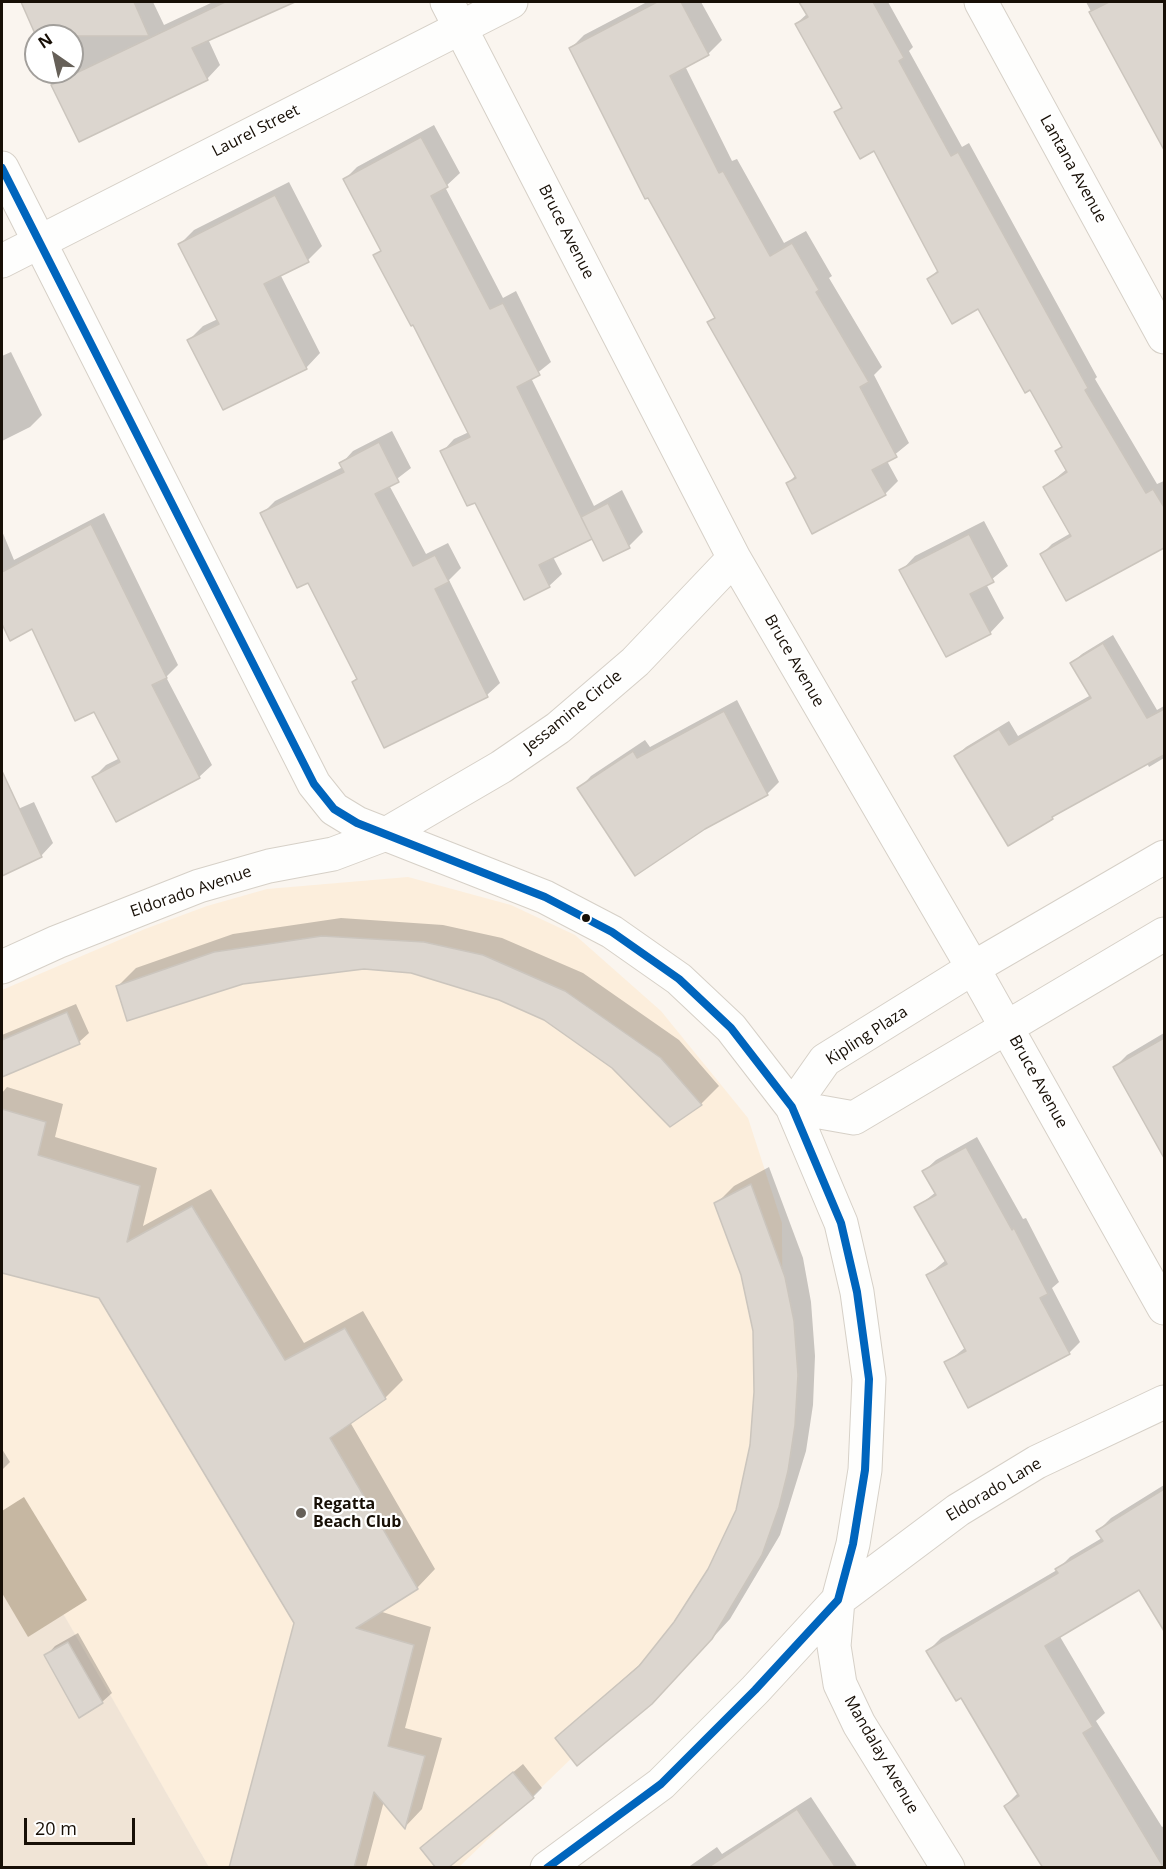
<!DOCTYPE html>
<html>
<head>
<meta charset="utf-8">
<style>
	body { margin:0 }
	#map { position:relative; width:1166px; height:1869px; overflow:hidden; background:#faf5ef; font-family:"Open Sans",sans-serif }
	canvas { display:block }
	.frame { position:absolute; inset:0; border:3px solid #170f06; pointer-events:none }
	.north { position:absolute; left:24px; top:24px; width:60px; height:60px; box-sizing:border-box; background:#fff; border:2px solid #a29f9b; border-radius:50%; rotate:326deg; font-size:16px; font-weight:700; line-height:24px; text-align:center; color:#170f06 }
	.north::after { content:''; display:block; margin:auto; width:21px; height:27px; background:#666058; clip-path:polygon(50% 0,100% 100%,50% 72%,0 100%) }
	.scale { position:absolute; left:24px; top:1818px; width:111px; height:27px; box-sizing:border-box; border:3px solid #170f06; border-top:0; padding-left:8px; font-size:18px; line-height:21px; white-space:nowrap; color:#170f06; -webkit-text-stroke:4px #fff; paint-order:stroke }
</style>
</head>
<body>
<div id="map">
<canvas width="1166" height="1869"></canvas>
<div class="frame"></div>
<div class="north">N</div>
<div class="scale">20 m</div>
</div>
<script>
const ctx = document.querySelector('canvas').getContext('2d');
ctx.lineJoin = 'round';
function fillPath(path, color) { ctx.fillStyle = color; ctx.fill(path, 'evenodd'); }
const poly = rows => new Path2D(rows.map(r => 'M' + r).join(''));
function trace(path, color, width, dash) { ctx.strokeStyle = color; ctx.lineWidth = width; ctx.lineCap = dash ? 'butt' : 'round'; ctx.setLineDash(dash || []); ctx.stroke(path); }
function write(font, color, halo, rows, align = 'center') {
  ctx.font = font + ' "Open Sans",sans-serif'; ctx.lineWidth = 4.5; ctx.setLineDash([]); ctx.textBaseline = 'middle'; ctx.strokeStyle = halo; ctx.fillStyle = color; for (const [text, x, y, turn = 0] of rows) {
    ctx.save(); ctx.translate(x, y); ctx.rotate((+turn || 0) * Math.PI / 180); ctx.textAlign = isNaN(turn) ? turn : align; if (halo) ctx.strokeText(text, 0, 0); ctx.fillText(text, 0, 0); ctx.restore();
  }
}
const built = poly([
	[408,877,511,905,575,935,661,1011,748,1118,782,1223,783,1378,766,1544,578,1752,459,1867,209,1867,2,1508,2,990,145,929,207,906,267,889]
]);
const green = poly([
	[2,1508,112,1698,209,1867,2,1867]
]);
const water = poly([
	[24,1497,87,1600,28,1637,2,1593,2,1511]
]);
const shadow = poly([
	[22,2,153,2,164,25,213,2,292,2,208,39,220,65,207,79,53,85,58,80,54,72,72,72,72,36,37,36],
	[647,2,701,2,722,40,708,54,685,66,732,161,737,159,784,243,806,231,832,276,829,278,882,367,874,375,909,443,887,461,898,481,885,494,787,484,796,475,709,323,716,316,571,48,584,35],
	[801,2,888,2,913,47,909,51,962,147,969,143,1097,377,1095,379,1157,484,1164,481,1164,546,1067,599,1042,554,1052,544,1071,533,1045,487,1067,469,1057,451,1063,446,1030,388,978,307,929,279,938,270,875,149,836,113,842,106,796,24,808,13],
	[1086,2,1164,2,1164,148],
	[434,125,460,173,445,187,503,298,516,291,551,362,531,378,594,506,622,490,643,532,629,546,593,537,553,557,562,574,549,586,475,501,442,452,454,439,469,432,414,323,375,255,382,249,344,180,357,167],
	[289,182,322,246,308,260,280,274,320,353,306,368,189,340,203,326,218,319,180,244,194,230],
	[11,352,42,415,30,427,2,441,2,356],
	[392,431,411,468,389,485,426,554,448,543,461,568,449,580,500,683,487,695,385,746,353,682,358,678,309,581,262,514,275,501,343,467,341,464,353,451],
	[104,513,178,665,166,677,212,765,199,777,94,777,106,765,120,758,95,710,33,627,11,639,2,621,2,531,14,560],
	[984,521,1008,566,986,584,1004,618,990,633,901,571,915,556],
	[1113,635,1157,710,1164,706,1164,758,1149,767,1147,763,1058,812,1052,818,956,756,966,747,1009,721,1018,736,1091,695,1072,663,1082,654],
	[737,700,779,782,767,794,579,789,591,776,645,740,650,747],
	[2,797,9,813,34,802,53,843,41,856,2,874],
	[341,918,443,925,502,938,583,973,679,1040,719,1086,701,1104,613,1067,545,1019,500,999,411,972,364,968,117,987,136,968,233,934],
	[76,1004,89,1033,79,1042,2,1075,2,1035],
	[1164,1033,1164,1150,1162,1151,1115,1067,1127,1055],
	[7,1087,63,1104,55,1137,157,1168,143,1226,211,1189,304,1343,363,1311,403,1380,385,1398,350,1422,435,1569,417,1588,379,1611,431,1627,405,1728,442,1738,422,1809,405,1827,384,1801,366,1868,231,1868,296,1623,100,1297,2,1272,2,1093],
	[977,1137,1023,1219,1026,1218,1059,1282,1052,1288,1080,1342,1069,1353,946,1363,966,1347,928,1275,946,1260,916,1208,936,1192,924,1171,936,1160],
	[769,1167,803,1258,811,1302,815,1356,813,1405,806,1451,780,1535,730,1619,670,1684,557,1738,647,1658,676,1623,710,1570,737,1510,752,1445,756,1392,755,1331,743,1274,716,1204,734,1186],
	[2,1449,10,1462,2,1470],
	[1164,1485,1164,1628,1139,1588,1059,1635,1105,1713,1096,1721,1162,1827,1164,1826,1164,1868,1044,1868,1005,1806,1018,1793,962,1696,928,1651,941,1638,1057,1570,1070,1557,1102,1538,1098,1531,1111,1518],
	[78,1633,112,1693,102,1702,46,1656,55,1646],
	[523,1764,542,1788,533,1797,422,1848],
	[811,1797,858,1868,687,1868,717,1847,722,1854]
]);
const building = poly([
	[21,2,134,2,149,36,36,36,21,2],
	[225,2,295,2,192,48,208,80,79,142,51,85,225,2],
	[657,2,681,2,709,55,670,76,719,173,723,171,770,256,792,243,819,290,816,292,869,382,860,387,897,457,872,470,886,495,812,534,786,483,796,478,707,322,715,318,648,198,645,199,569,48,657,2],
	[799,2,873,2,904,58,899,61,951,156,958,152,1088,388,1085,390,1146,493,1153,489,1164,507,1164,548,1066,601,1040,554,1071,536,1043,487,1067,472,1055,451,1062,447,1030,390,1025,393,978,309,952,324,927,279,938,272,874,151,860,159,834,112,842,108,795,24,808,17,799,2],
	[1109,2,1164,2,1164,150,1089,12,1109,2],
	[421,137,448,187,431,196,490,309,503,303,540,375,517,387,592,539,539,565,550,587,524,600,475,503,467,506,440,451,470,437,413,325,411,326,373,255,381,251,343,179,421,137],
	[275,195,309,262,264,284,307,369,223,410,187,340,219,324,178,244,275,195],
	[379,442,399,482,375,494,413,566,435,555,449,582,435,589,488,697,384,748,352,682,357,679,308,583,297,588,260,513,344,472,339,463,379,442],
	[608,503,630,548,603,561,581,517,608,503],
	[91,524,167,678,152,685,200,778,116,822,92,777,120,762,94,712,75,721,32,629,10,641,2,624,2,572,91,524],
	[969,534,994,582,970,594,991,634,946,657,899,570,969,534],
	[1103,643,1147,718,1164,709,1164,755,1052,817,1053,819,1008,846,954,756,999,729,1009,745,1091,698,1070,663,1103,643],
	[724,711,768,795,705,829,635,876,577,788,633,751,637,758,724,711],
	[2,771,42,857,2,876,2,771],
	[322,936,424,942,483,955,565,991,661,1058,702,1105,670,1127,612,1068,544,1020,499,1000,411,973,364,969,243,984,127,1021,116,986,214,952,322,936],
	[67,1012,80,1044,2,1077,2,1040,67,1012],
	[1164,1038,1164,1158,1113,1067,1164,1038],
	[2,1109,46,1122,38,1155,140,1186,127,1242,192,1206,285,1360,345,1328,386,1399,330,1438,418,1589,356,1628,414,1645,388,1746,425,1756,405,1829,374,1792,354,1868,229,1868,294,1623,99,1298,2,1273,2,1109],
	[966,1147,1012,1230,1014,1228,1048,1294,1040,1298,1070,1354,968,1408,944,1362,966,1351,926,1275,947,1264,914,1207,936,1195,922,1171,966,1147],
	[751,1184,785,1277,794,1321,798,1375,795,1425,788,1471,779,1507,762,1555,712,1639,652,1704,577,1766,555,1738,639,1666,674,1622,708,1569,736,1510,750,1445,754,1392,753,1331,741,1275,714,1203,751,1184],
	[1164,1489,1164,1631,1139,1590,1045,1646,1093,1727,1083,1733,1164,1868,1043,1868,1004,1806,1019,1796,961,1698,956,1701,926,1651,1058,1573,1055,1569,1103,1541,1096,1531,1164,1489],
	[68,1642,103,1703,79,1718,44,1655,68,1642],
	[513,1772,534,1798,448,1868,436,1868,420,1848,513,1772],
	[797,1809,836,1868,707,1868,797,1809]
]);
const minor = poly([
	[447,2,734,558,973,968,1164,1308],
	[981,2,1164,337],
	[2,168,314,784,334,809,357,823,545,897,612,932,679,979,731,1028,792,1107,841,1223,857,1292,869,1379,865,1470,853,1544,838,1600,755,1690,661,1784,547,1868],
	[2,261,511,2],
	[2,967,57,942,199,886,269,866,333,854,386,834,501,767,558,728,635,662,734,558],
	[792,1107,825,1060,973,968,1164,857],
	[792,1107,854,1118,1164,934],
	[838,1600,958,1510,1037,1462,1164,1402],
	[838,1600,834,1646,840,1684,859,1724,948,1868]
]);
const bus1 = poly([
	[2,168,314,784,334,809,357,823,545,897,612,932,679,979,731,1028,792,1107,841,1223,857,1292,869,1379,865,1470,853,1544,838,1600,755,1690,661,1784,547,1868]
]);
const markers = [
	[586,918,5,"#170f06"],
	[301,1513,6,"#666058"]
];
const streetNames = [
	["Laurel Street",256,131,-27],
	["Lantana Avenue",1073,169,61],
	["Bruce Avenue",566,232,63],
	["Bruce Avenue",794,661,60],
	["Jessamine Circle",573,712,-39],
	["Eldorado Avenue",191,892,-19],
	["Kipling Plaza",867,1036,-33],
	["Bruce Avenue",1038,1082,61],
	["Eldorado Lane",994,1490,-31],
	["Mandalay Avenue",881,1755,60]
];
const poiNames = [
	["Regatta",313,1504],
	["Beach Club",313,1522]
];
fillPath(built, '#fceedc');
fillPath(green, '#f0e4d6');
fillPath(water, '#c6b7a2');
fillPath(shadow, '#0003');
fillPath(building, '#dcd6cf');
trace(building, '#cbc5bd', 1.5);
trace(minor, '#d6d0c7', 35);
trace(minor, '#fefefd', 33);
trace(bus1, '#0065bd', 8);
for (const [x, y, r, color] of markers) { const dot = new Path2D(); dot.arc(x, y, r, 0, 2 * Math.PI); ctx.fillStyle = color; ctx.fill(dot); trace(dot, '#fff', 2); }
write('16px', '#170f06', '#fff', streetNames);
write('bold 16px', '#170f06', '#fff', poiNames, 'left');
</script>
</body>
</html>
